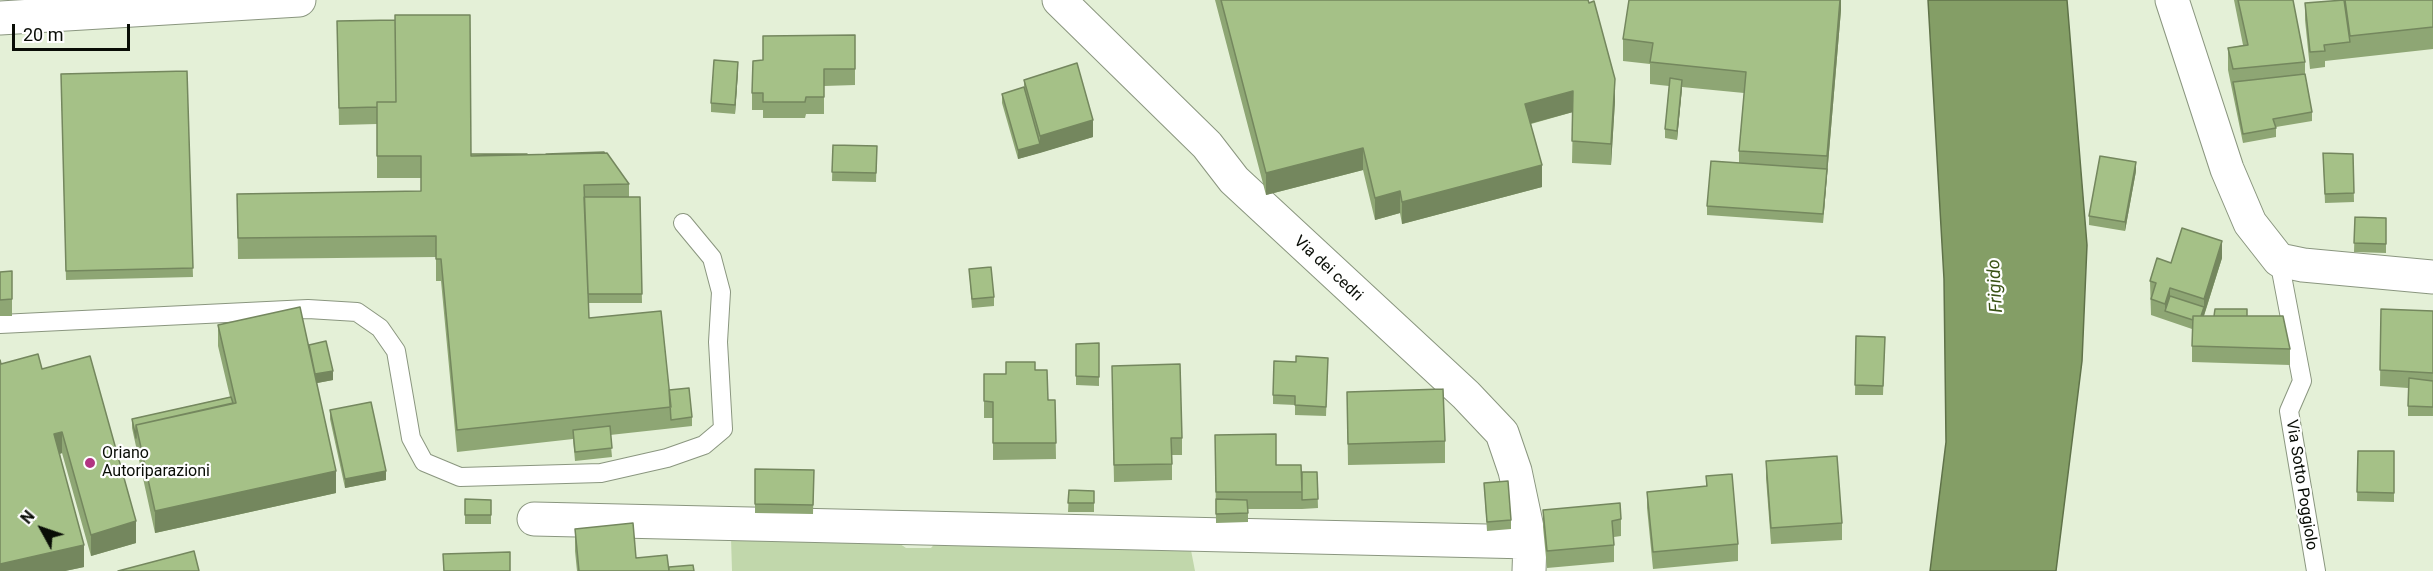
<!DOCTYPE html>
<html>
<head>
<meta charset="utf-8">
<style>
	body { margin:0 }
	#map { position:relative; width:2433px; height:571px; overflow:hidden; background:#e4f0d7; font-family:Roboto,sans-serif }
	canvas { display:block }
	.north { position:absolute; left:12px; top:499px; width:60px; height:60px; -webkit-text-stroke:4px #fff; paint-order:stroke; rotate:310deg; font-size:16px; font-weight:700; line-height:24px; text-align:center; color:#090d06 }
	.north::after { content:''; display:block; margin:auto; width:21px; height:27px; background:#090d06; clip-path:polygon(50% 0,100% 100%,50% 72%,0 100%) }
	.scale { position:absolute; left:12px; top:24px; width:118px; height:27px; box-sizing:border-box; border:3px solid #090d06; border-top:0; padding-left:8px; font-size:18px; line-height:21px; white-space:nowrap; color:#090d06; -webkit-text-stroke:4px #fff; paint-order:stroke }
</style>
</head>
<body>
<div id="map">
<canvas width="2433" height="571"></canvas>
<div class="north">N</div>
<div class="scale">20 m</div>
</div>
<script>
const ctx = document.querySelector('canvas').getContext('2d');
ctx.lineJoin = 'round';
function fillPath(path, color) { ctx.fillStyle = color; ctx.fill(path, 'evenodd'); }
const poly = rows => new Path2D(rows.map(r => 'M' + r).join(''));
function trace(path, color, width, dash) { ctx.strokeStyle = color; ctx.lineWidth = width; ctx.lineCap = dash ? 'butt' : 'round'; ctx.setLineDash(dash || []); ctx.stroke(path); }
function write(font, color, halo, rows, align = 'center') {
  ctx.font = font + ' Roboto,sans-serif'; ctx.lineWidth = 4.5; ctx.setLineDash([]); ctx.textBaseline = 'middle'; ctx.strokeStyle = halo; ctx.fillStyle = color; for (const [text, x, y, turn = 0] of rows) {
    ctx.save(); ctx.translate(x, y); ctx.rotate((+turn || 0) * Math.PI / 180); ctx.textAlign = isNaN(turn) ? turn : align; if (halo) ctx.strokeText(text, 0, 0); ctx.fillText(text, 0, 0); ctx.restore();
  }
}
const green = poly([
	[731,538,893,539,906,548,931,548,938,540,1190,545,1195,571,732,571]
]);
const water = poly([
	[1928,0,2067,0,2087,245,2082,361,2056,571,1930,571,1946,442,1944,279,1928,0]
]);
const lane = poly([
	[2279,260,2302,381,2289,411,2316,571],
	[0,324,308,309,357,312,380,328,396,351,411,438,424,462,460,477,601,473,667,458,704,445,723,429,718,342,721,292,712,258,683,223]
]);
const street = poly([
	[1059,0,1207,145,1234,180,1466,395,1502,433,1515,471,1530,542,1529,571],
	[2172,0,2227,169,2250,223,2279,260,2303,265,2433,277],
	[0,18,299,0],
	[534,519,1530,542]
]);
const wall = poly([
	[1215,0,1588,0,1615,101,1611,165,1572,163,1573,112,1531,124,1542,187,1402,224,1400,213,1375,220,1363,170,1266,195],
	[1841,0,1841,10,1823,223,1707,215,1707,206,1739,163,1739,151,1744,93,1682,87,1677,140,1665,138,1665,129,1669,86,1650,84,1650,64,1623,61,1623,39],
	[2234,0,2293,0,2305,62,2305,74,2312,112,2312,121,2276,127,2276,137,2243,143,2228,70,2228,48,2243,45],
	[2433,0,2433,49,2325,61,2325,67,2310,69,2305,20,2305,3],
	[337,21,471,154,527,154,629,184,629,197,640,197,642,303,589,303,589,318,669,390,692,417,692,426,610,435,612,457,575,461,573,439,457,452,441,281,436,281,436,257,238,259,237,194,421,191,421,178,377,178,377,124,339,125],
	[855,35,855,85,824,86,824,114,806,114,805,118,763,118,763,110,752,110,752,93,763,60],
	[187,71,193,277,66,280,61,74],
	[738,71,735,114,711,112,711,103],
	[1024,80,1093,137,1018,159,1002,103,1002,94,1024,87],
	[833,145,877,146,876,182,832,181],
	[2323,153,2353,154,2354,202,2325,203],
	[2136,171,2125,231,2089,225,2089,216],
	[2355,217,2386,218,2386,253,2354,252],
	[2222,258,2204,316,2247,316,2290,349,2290,365,2192,362,2192,329,2151,315,2150,281,2171,263],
	[969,269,994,297,994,306,972,308],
	[12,271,12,316,0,316,0,272],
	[2381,309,2433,311,2433,416,2408,416,2408,388,2380,386],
	[218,325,309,345,333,380,317,383,336,493,155,533,132,428,132,419,230,397,218,346],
	[1856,336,1885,337,1883,395,1855,395],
	[1099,343,1099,386,1076,385,1076,344],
	[1328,358,1326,416,1295,415,1295,405,1273,404,1273,395,1296,362],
	[1,364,42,369,136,543,91,556,62,453,60,454,84,567,65,571,0,571],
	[1035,370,1048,400,1055,400,1056,459,993,460,993,418,984,418,984,374,1006,374],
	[1112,383,1182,438,1182,455,1172,455,1172,480,1114,482],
	[1347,392,1445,441,1445,463,1348,465],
	[330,410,386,480,345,488,330,419],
	[1215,435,1276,465,1302,482,1317,472,1318,508,1302,509,1302,507,1302,509,1248,509,1248,522,1216,523],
	[2358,451,2394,451,2394,502,2357,501],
	[1766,461,1842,523,1842,540,1771,544,1766,478],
	[755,469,814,470,813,514,755,513],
	[1706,476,1738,544,1738,561,1653,569,1647,508,1647,492,1706,486],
	[1484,483,1511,520,1511,529,1487,531],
	[1069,490,1094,491,1094,512,1068,512],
	[465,499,491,500,491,524,465,524],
	[1543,510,1621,519,1621,536,1614,537,1614,562,1547,568,1543,527],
	[575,529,636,558,669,567,694,571,577,571,575,551]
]);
const shadedWall = poly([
	[1840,0,1841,0,1841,10,1823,223,1827,156],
	[738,62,738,71,735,114,735,105],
	[1615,79,1615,101,1611,165,1611,144],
	[1682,80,1682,89,1677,140,1677,131],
	[1573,91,1573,112,1525,125,1525,104],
	[1093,120,1093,137,1040,153,1040,136],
	[1040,144,1040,153,1018,159,1018,150],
	[1363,148,1363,170,1266,195,1266,173],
	[2136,162,2136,171,2125,231,2125,222],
	[1542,165,1542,187,1402,224,1402,202],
	[1400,191,1400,213,1375,220,1375,198],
	[2222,241,2222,258,2199,331,2199,322,2204,307,2204,299],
	[2170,288,2170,305,2165,311,2165,304],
	[333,371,333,380,312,384,312,375],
	[62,432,62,453,54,456,54,434],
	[336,471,336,493,155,533,155,511],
	[386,471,386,480,345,488,345,479],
	[136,521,136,543,91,556,91,535],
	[84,545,84,567,65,571,0,571,0,564]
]);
const building = poly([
	[1221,0,1588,0,1589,3,1594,1,1615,79,1611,144,1572,141,1573,91,1525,104,1542,165,1402,202,1400,191,1375,198,1363,148,1266,173,1221,0],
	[1629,0,1840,0,1827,156,1739,151,1746,72,1650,62,1653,43,1623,39,1629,0],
	[2238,0,2293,0,2305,62,2233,69,2228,48,2248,45,2238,0],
	[2344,0,2350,42,2324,45,2325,51,2310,52,2305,3,2344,0],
	[2345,0,2433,0,2433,27,2350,36,2345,0],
	[395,15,470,15,471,156,607,153,629,184,584,185,589,318,661,311,671,407,457,430,441,259,436,259,436,236,238,238,237,194,421,191,421,156,377,156,377,102,396,102,395,15],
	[395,20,396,102,377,102,377,107,339,108,337,21,395,20],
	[855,35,855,69,824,69,824,97,806,97,805,102,763,102,763,93,752,93,753,61,763,60,763,36,855,35],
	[714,60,738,62,735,105,711,103,714,60],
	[1077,63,1093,120,1040,136,1024,80,1077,63],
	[187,71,193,268,66,271,61,74,187,71],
	[2305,74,2312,112,2273,119,2276,128,2243,134,2233,82,2305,74],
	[1670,78,1682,80,1677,131,1665,129,1670,78],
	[1024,87,1040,144,1018,150,1002,94,1024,87],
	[833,145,877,146,876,173,832,172,833,145],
	[604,152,604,153,546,154,604,152],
	[2323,153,2353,154,2354,193,2325,194,2323,153],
	[471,154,527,154,471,156,471,154],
	[2100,156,2136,162,2125,222,2089,216,2100,156],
	[1711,161,1827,169,1823,214,1707,206,1711,161],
	[584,197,640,197,642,294,588,294,584,197],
	[2355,217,2386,218,2386,244,2354,243,2355,217],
	[2182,228,2222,241,2204,299,2170,288,2165,304,2151,299,2156,283,2150,281,2157,258,2171,263,2182,228],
	[991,267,994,297,972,299,969,269,991,267],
	[12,271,12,299,0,300,0,272,12,271],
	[2170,296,2204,307,2201,316,2193,316,2193,320,2165,311,2170,296],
	[300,307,336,471,155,511,136,425,236,403,218,325,300,307],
	[2215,309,2247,309,2247,316,2214,316,2215,309],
	[2381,309,2433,311,2433,373,2380,370,2381,309],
	[2193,316,2283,316,2290,349,2192,346,2193,316],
	[1856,336,1885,337,1883,386,1855,385,1856,336],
	[326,341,333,371,315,374,309,345,326,341],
	[1099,343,1099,377,1076,376,1076,344,1099,343],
	[38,354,42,369,90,356,136,521,91,535,62,432,54,434,84,545,0,564,0,360,1,364,38,354],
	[1296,356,1328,358,1326,407,1295,405,1295,396,1273,395,1274,361,1296,362,1296,356],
	[1006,362,1035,362,1035,370,1047,370,1048,400,1055,400,1056,443,993,443,993,402,984,401,984,374,1006,374,1006,362],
	[1180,364,1182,438,1171,438,1172,464,1114,465,1112,366,1180,364],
	[2409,378,2433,381,2433,407,2408,406,2409,378],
	[689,388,692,417,671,420,669,390,689,388],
	[1443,389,1445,441,1348,444,1347,392,1443,389],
	[231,397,233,403,136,425,136,438,132,419,231,397],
	[371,402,386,471,345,479,330,410,371,402],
	[610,426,612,448,575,452,573,430,610,426],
	[1276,434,1276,465,1301,465,1302,492,1216,492,1215,435,1276,434],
	[2358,451,2394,451,2394,493,2357,492,2358,451],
	[1837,456,1842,523,1771,528,1766,461,1837,456],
	[755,469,814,470,813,505,755,504,755,469],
	[1302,472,1317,472,1318,499,1302,500,1302,472],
	[1732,474,1738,544,1653,552,1647,492,1707,486,1706,476,1732,474],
	[1508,481,1511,520,1487,522,1484,483,1508,481],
	[1069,490,1094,491,1094,503,1068,503,1069,490],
	[465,499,491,500,491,515,465,515,465,499],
	[1216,499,1247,500,1248,513,1216,514,1216,499],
	[1620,503,1621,519,1612,521,1614,545,1547,551,1543,510,1620,503],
	[633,523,636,558,667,555,669,571,579,571,575,529,633,523],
	[194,551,199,571,118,571,194,551],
	[510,552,510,571,444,571,443,554,510,552],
	[693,565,694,571,669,571,669,567,693,565]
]);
const markers = [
	[90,463,6,"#b23482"]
];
const streetNames = [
	["Via dei cedri",1328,269,43],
	["Via Sotto Poggiolo",2301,485,81]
];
const poiNames = [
	["Oriano",102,454],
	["Autoriparazioni",102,472]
];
const waterNames = [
	["Frigido",1996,286,-93]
];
fillPath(green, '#c1d7ab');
fillPath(water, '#849e66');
trace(water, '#5f7249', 1.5);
trace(lane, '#8a967f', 20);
trace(street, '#8a967f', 35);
trace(lane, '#fff', 18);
trace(street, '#fff', 33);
fillPath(wall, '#8ea674');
fillPath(shadedWall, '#74875e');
fillPath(building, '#a5c187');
trace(building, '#74875e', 1.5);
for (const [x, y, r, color] of markers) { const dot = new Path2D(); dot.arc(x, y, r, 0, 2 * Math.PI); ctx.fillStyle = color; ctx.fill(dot); trace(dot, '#fff', 2); }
write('16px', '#090d06', '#fff', streetNames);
write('16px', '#090d06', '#fff', poiNames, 'left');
write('italic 18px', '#3a5316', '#fff', waterNames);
</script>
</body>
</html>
